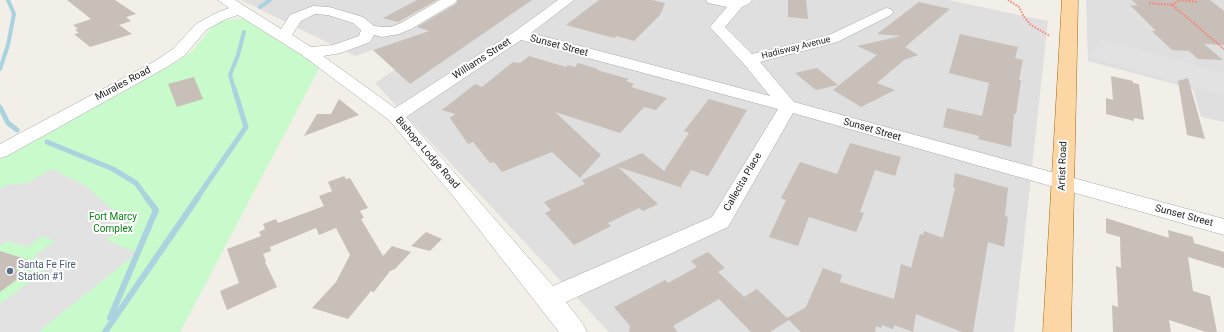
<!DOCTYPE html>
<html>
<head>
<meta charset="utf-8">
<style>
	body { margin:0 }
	canvas { display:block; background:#f2efe9 }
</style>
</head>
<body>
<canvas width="1224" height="332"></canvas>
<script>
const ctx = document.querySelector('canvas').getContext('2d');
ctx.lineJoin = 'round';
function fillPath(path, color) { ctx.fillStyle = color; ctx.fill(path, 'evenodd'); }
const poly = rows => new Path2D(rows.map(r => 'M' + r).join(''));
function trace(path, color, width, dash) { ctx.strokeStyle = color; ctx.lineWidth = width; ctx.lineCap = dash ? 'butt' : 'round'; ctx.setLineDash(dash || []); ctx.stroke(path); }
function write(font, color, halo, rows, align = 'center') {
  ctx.font = font + ' Roboto,sans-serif'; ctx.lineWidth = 4; ctx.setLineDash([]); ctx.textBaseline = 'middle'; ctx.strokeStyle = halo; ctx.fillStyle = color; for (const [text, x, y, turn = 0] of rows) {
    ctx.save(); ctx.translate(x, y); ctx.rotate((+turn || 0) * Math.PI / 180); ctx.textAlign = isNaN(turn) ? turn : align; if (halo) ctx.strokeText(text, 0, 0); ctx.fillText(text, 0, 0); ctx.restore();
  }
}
const residential = poly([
	[241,0,484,0,441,27,355,56],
	[497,0,948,0,1048,21,1014,332,609,332,375,83],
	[1086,0,1224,0,1224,122,1201,117,1193,89,1088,61]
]);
const park = poly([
	[237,19,246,19,321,65,180,332,0,332,0,160,180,60,193,50,214,25,222,21]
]);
const parking = poly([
	[1102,39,1224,73,1224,95,1203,90,1089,57],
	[52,169,86,186,128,223,106,240,137,253,38,332,0,332,0,304,55,263,33,257,55,241,42,236,28,247,8,241,0,246,0,189,7,185,27,183]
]);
const streamFar2 = poly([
	[260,7,270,0],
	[0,69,8,45,14,14,8,0],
	[234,89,230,75,238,55,244,32]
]);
const streamFar1 = poly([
	[0,107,8,123,17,130],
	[47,142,113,169,136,183,147,198],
	[197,198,246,127,234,88]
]);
const stream = poly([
	[110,318,156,210,146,197],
	[105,332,198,197]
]);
const building = poly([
	[67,0,115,0,136,14,126,17,131,21,119,25,132,34,90,47,74,34,79,33,75,30,78,29,73,25,91,19],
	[417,0,437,0,398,22,383,18],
	[458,0,532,0,410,84,373,50,429,31,417,27,456,4],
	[599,0,652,0,665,3,660,15,634,41,617,36,614,38,566,25],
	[788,0,806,0,808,19,788,17],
	[1132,0,1210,0,1224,11,1224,45,1204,44,1223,60,1198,59,1189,51,1172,50,1152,31,1156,31,1130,5,1138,6],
	[919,2,950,9,905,47,918,55,904,60,877,83,895,90,861,107,833,90,877,55,857,46,901,36,877,34],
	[960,34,1018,47,1015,58,1023,60,1019,80,1021,80,1016,114,1014,114,1011,147,978,139,979,136,943,127,947,108,982,116,989,83,949,73],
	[529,56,566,67,568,65,575,67,578,63,598,69,597,70,629,79,626,81,634,84,631,87,667,98,656,110,644,107,620,133,555,112,601,155,580,178,552,152,502,172,494,162,490,163,473,142,468,144,450,118,455,114,442,110,475,84,482,87,513,62,520,63],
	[817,68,838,85,816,90,795,73],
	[1111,76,1133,81,1133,83,1139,84,1144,120,1134,118,1134,121,1106,114,1106,98,1113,100],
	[194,77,203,99,177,107,168,84],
	[1188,78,1205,139,1187,135,1178,81],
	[339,99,359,115,304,136,317,114,331,114],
	[709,99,747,110,708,176,691,170,681,186,683,188,618,167,658,204,643,211,639,208,608,223,611,226,574,245,545,213,551,210,544,202,585,184,582,180,642,153,664,171,689,133,684,131],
	[850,143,901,157,895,176,875,170,860,212,864,213,856,232,809,217,798,246,769,237,786,200,781,198,800,162,837,174],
	[955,173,1008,188,1005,216,1008,217,1004,247,988,242,973,332,962,332,916,314,913,332,894,325,893,329,882,325,881,328,876,326,875,332,801,332,789,320,770,332,751,332,719,299,673,326,678,332,629,332,630,326,614,307,665,280,668,283,697,267,691,261,708,252,725,268,718,272,744,297,757,289,787,318,806,307,823,268,842,275,840,282,894,299,901,264,911,268,920,234,923,235,924,231,943,238,955,188,953,187],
	[344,176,346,179,350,178,368,208,360,211,364,218,361,219,383,256,392,246,411,252,395,269,390,271,374,292,371,291,348,319,312,308,336,282,350,255,336,228,319,235,316,228,270,247,271,251,263,254,266,261,265,262,277,287,227,310,220,291,239,283,227,249,261,236,259,232,265,229,263,224,276,219,278,223,324,206,319,196,332,191,328,182],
	[1106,218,1169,238,1168,230,1193,237,1194,243,1224,252,1224,268,1188,257,1193,291,1210,296,1217,332,1206,332,1169,320,1171,332,1113,332,1112,305,1118,307,1116,266,1121,268,1120,237,1106,233],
	[426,232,442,239,430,251,411,246],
	[0,251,28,260,15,269,26,273,0,292]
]);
const path = poly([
	[1008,0,1019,7,1024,17,1031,25,1050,36],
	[1180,0,1197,2],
	[1149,3,1172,5,1224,49],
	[1172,5,1180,0]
]);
const minor = poly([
	[218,0,235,0,281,29,290,15,313,6,329,7,363,17,374,26,382,27,391,27,401,23,440,0,457,0,455,3,411,29,399,34,382,37,374,35,370,42,341,53,323,56,395,108,514,32,558,0,574,0,531,33,770,96,743,63,710,27,727,7,708,3,706,0,752,0,750,3,742,7,725,27,752,54,827,36,886,8,891,9,893,12,891,15,837,42,760,62,794,102,1224,219,1224,235,793,113,728,227,566,302,583,324,587,332,559,332,453,196,389,120,302,55,238,15,224,20,206,30,185,55,167,67,7,156,0,158,0,144,155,61,173,49,196,24,214,14,229,8,218,0],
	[315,14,328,15,353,23,361,30,359,36,333,45,311,47,292,35,301,21,315,14],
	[521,40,778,109,712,217,553,286,406,117,521,40]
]);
const major = poly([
	[1062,0,1078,0,1071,332,1043,332,1062,0]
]);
const markers = [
	[10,271,4,"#5c6f8a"]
];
const farStreetnames = [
	["Hadisway Avenue",796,48,-14]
];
const streetNames = [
	["Sunset Street",559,46,15],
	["Williams Street",482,59,-33],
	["Murales Road",123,84,-28],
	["Sunset Street",872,130,16],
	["Bishops Lodge Road",427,153,49],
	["Artist Road",1063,166,-88],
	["Callecita Place",743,182,-60],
	["Sunset Street",1184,216,15]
];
const parkNames = [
	["Fort Marcy",113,217],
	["Complex",113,229]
];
const serviceNames = [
	["Santa Fe Fire",18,265],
	["Station #1",18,277]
];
fillPath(residential, '#e0dfdf');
fillPath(park, '#c8facc');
fillPath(parking, '#e2e2e2');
trace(streamFar2, '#aad3df', 4);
trace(streamFar1, '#aad3df', 5);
trace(stream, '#aad3df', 6);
fillPath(building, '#c7bfb8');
trace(minor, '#a9a9a9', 1);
trace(major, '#a06b00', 1);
trace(path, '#fa8072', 2, [1.5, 1.5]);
fillPath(minor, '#fff');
fillPath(major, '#fcd6a4');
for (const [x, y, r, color] of markers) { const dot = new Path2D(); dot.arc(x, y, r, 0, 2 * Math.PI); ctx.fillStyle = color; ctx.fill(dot); trace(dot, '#fff', 1.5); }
write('9px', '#222', '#fff', farStreetnames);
write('10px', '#222', '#fff', streetNames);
write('10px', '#0c8416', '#fff', parkNames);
write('10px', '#4e5e75', '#fff', serviceNames, 'left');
</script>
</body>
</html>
